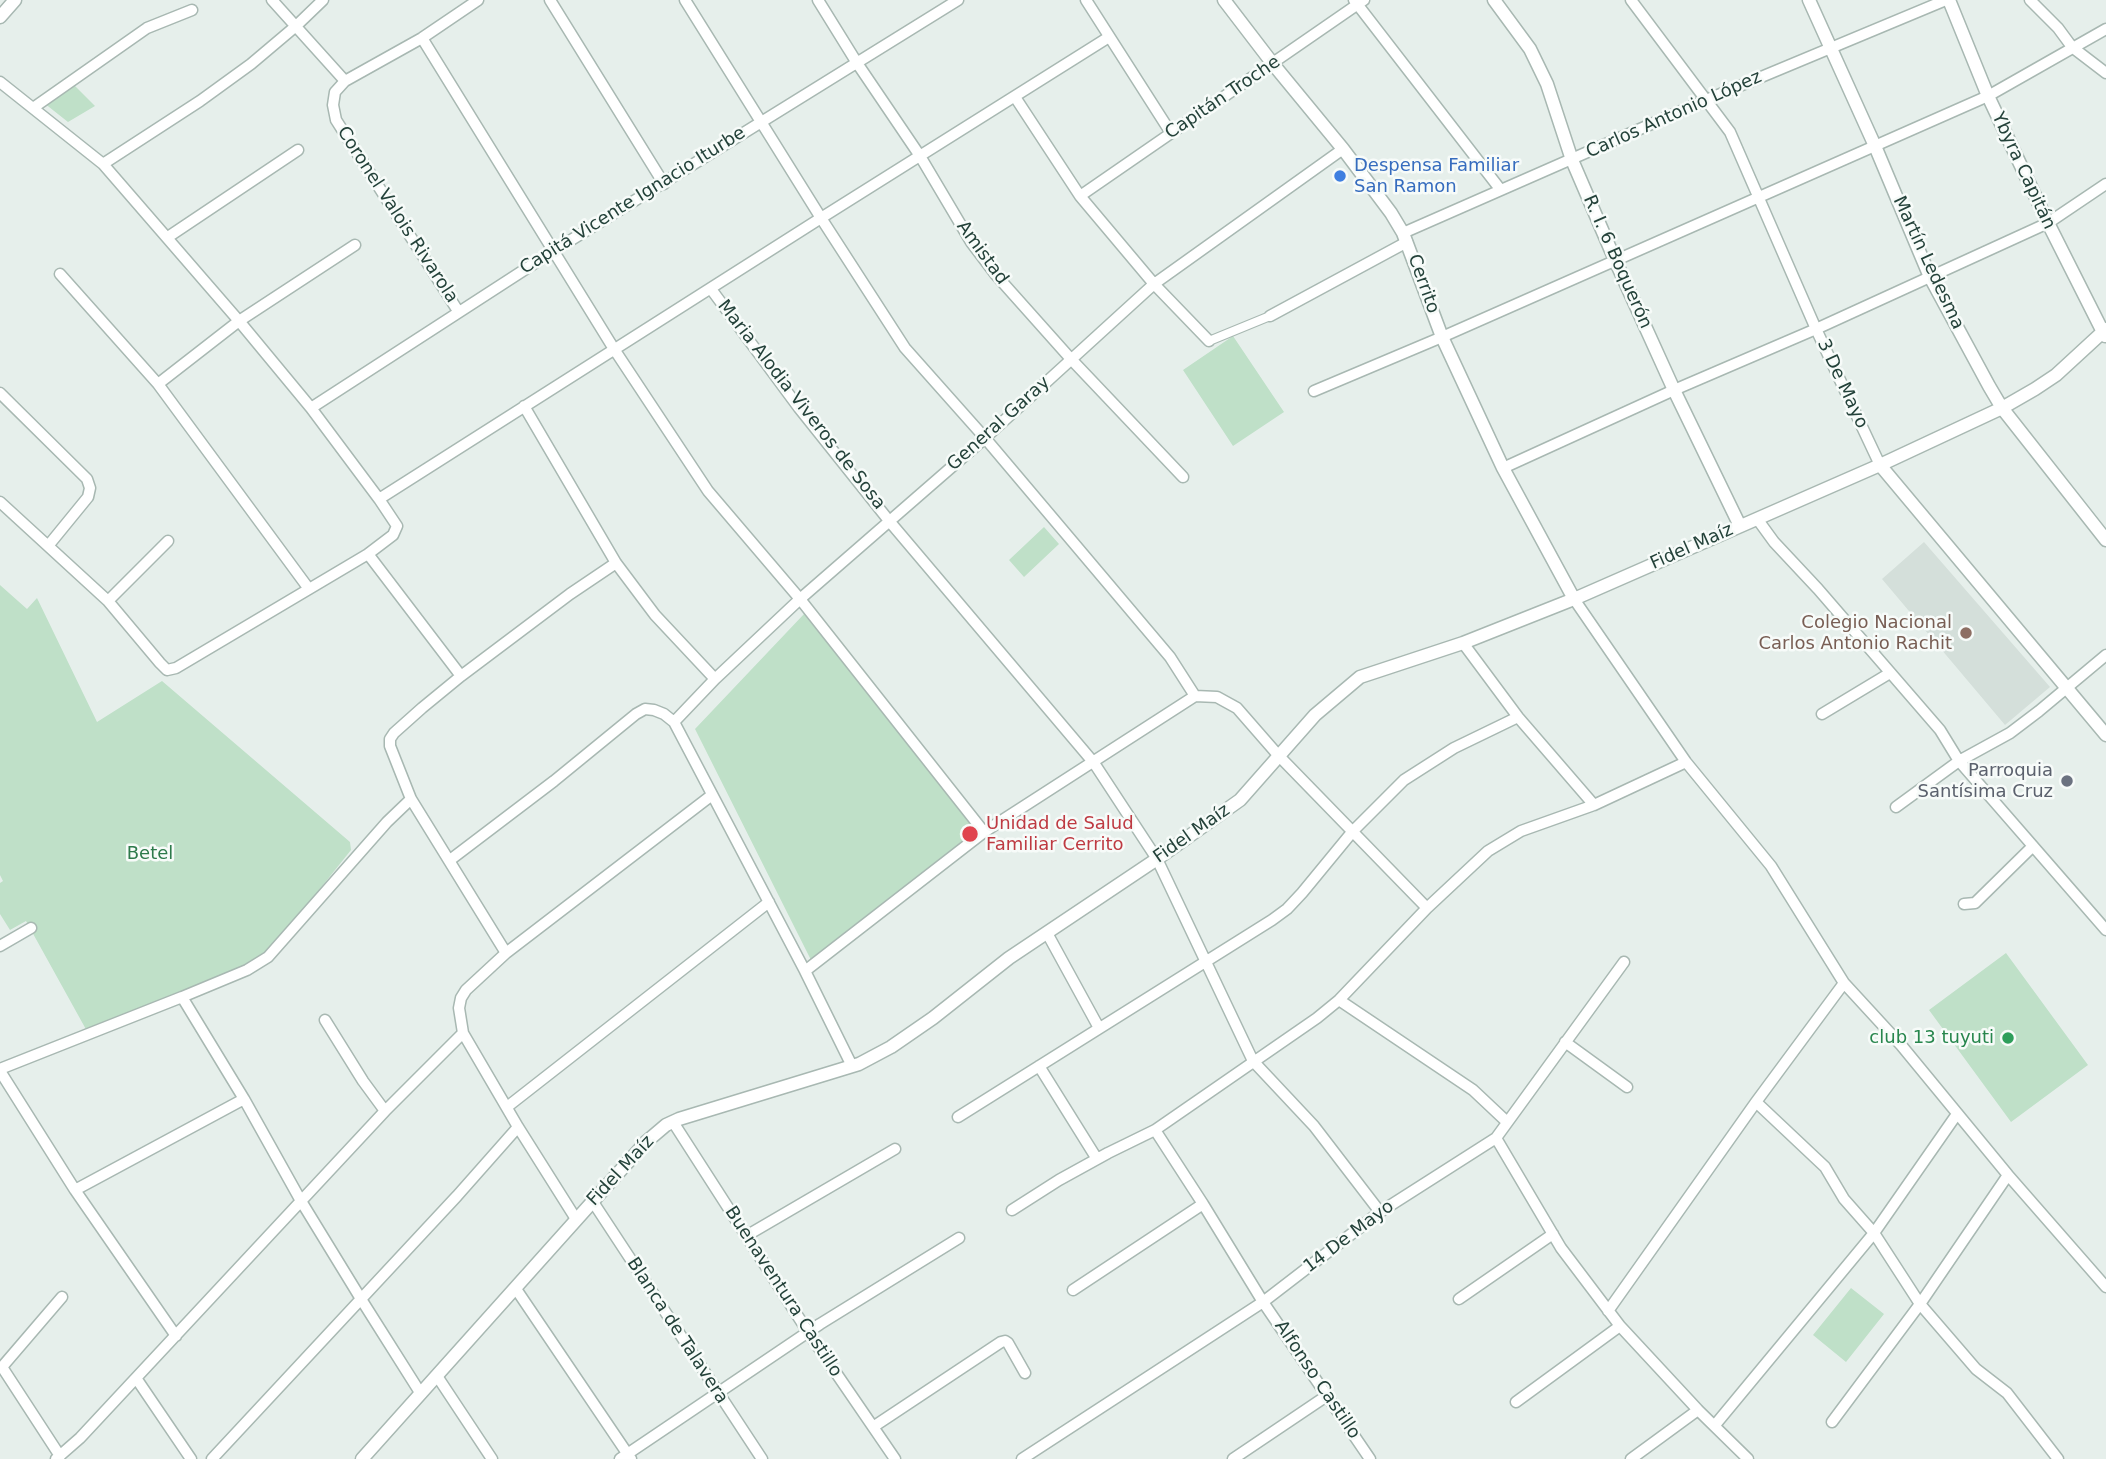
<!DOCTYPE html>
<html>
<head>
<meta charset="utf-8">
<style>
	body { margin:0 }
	canvas { display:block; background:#e6efeb }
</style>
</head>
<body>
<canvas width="2106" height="1459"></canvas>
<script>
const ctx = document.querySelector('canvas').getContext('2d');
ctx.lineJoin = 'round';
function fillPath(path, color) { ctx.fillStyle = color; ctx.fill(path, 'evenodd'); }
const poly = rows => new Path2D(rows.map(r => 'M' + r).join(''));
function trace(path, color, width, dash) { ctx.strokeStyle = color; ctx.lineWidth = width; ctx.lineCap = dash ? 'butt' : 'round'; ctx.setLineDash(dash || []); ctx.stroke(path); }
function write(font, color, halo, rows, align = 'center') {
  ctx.font = font + ' "DejaVu Sans",sans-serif'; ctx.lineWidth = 5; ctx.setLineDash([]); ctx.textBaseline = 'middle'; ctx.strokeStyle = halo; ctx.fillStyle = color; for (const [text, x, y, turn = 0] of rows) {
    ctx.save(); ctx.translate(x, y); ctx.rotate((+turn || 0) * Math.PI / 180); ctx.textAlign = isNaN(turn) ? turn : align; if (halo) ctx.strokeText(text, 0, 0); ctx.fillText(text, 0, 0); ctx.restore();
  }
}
const built = poly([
	[1924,542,2050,687,2005,725,1882,579]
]);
const green = poly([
	[74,85,95,106,68,122,44,103],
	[1233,336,1284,412,1233,446,1183,370],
	[1044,527,1059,544,1024,577,1009,560],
	[0,585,27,609,37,598,97,722,162,681,350,842,351,850,267,955,88,1033,26,921,10,930,0,914,0,883,3,881,0,875],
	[804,614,978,832,812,962,695,729],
	[2006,953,2088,1065,2011,1122,1929,1010],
	[1851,1288,1884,1314,1846,1362,1813,1335]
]);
const pedestrian = poly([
	[1209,341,1270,316]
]);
const minor = poly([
	[272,0,345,81],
	[550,0,664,184],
	[685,0,821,218,905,348,985,438,1170,657,1195,696],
	[818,0,857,63,920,156,971,242,996,275,1070,358,1183,477],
	[1086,0,1171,133],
	[1354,0,1500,189],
	[1631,0,1730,132,1816,329,1880,465],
	[2030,0,2058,28,2072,47,2106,73],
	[422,38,614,349,708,491,800,599,984,832,1195,696,1217,697,1237,708,1278,755,1427,908],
	[0,82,103,164,239,321,311,408,379,499,397,526,393,535,368,554,176,668,167,670,160,663,108,601,0,502],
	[1015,97,1080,196,1154,284,1209,341],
	[33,108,147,28,192,10],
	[103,164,200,101,251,64,296,26,323,0],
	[1080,196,1364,0],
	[1403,233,1706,100,1946,0],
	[168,237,298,150],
	[60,274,158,384,309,589],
	[711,289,799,408,890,522,1094,763,1157,859,1253,1061,1314,1126,1380,1212],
	[458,311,336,120,333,105,335,92,345,81,422,38,478,0],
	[1270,316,1407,242],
	[158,384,239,321,355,245],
	[1314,391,1442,337,1988,96,2106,29],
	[0,393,87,479,90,488,88,497,48,546],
	[524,406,616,563,655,615,715,679],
	[311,408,555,250,958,0],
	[1503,468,1674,390,1816,329,2048,223,2106,184],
	[379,499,821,218,1109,37],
	[1758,520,1774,542,1818,589,1940,730,1959,761,2106,930],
	[368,554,461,676],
	[1574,599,1686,762,1771,866,1844,983,1901,1045,2008,1175,2106,1287],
	[108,601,168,541],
	[1463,643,1518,717,1594,805],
	[1822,714,1890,673],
	[674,722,715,679,800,599,985,438,1154,284,1343,149],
	[1896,807,1959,761,2010,733,2039,711,2106,655],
	[450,860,554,781,636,714,645,709,654,710,664,714,674,722,805,971,852,1066],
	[1964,904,1975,903,2033,846],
	[1047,933,1099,1028],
	[0,946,31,928],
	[506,953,411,799,390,746,390,739,394,733,422,708,461,676,570,594,616,563],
	[805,971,984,832],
	[182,997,247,970,268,957,387,822,411,799],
	[1339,1000,1473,1090,1507,1122],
	[325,1020,363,1081,385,1111],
	[463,1033,459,1008,461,998,466,990,506,953,712,795],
	[1565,1042,1627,1087],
	[1039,1066,1097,1159],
	[0,1069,182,997,244,1099,301,1201,361,1299,421,1394],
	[0,1071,75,1190,176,1336],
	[1756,1102,1825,1167,1844,1199,1874,1233,1920,1304,1976,1369,2007,1393,2058,1459],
	[507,1107,769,902],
	[958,1117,1272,920,1287,909,1302,893,1353,831,1404,780,1454,748,1518,717],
	[673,1122,808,1332,895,1459],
	[1155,1130,1203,1204,1263,1302,1370,1459],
	[1496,1138,1561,1248,1620,1326,1698,1410,1748,1459],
	[75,1190,244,1099],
	[593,1202,762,1459],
	[1012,1210,1059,1180,1108,1153,1155,1130,1317,1018,1339,1000,1427,908,1488,851,1521,831,1594,805,1686,762],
	[746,1236,895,1149],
	[516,1289,631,1459],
	[1073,1290,1203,1204],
	[1459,1299,1553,1234],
	[1608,1311,1756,1102,1844,983],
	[437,1376,492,1459],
	[136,1378,191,1459],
	[1516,1402,1620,1326],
	[1832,1422,1920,1304,2008,1175],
	[1715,1425,1874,1233,1957,1114],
	[873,1427,1001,1342,1005,1341,1008,1343,1025,1373],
	[60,1456,2,1367,62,1297],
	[56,1459,80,1438,385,1111,463,1033,518,1127,576,1219],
	[212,1459,457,1196,518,1127],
	[620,1459,820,1324,959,1238],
	[1022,1459,1263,1302,1380,1212,1496,1138,1624,962],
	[1233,1459,1328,1395],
	[1631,1459,1698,1410]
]);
const tertiary = poly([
	[1224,0,1273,64,1343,149,1391,213,1403,233,1442,337,1503,468,1574,599],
	[1494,0,1530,49,1547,84,1572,160,1615,260,1674,390,1740,526],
	[1809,0,1875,146,1930,277,1989,386,2002,408,2106,540],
	[1949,0,1988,96,2048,223,2105,336],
	[0,17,15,0],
	[1880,465,2106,735],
	[362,1459,646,1142,666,1125,679,1119,859,1064,891,1047,933,1018,1009,958,1157,859,1240,800,1315,715,1360,677,1463,643,1574,599,1880,465,2002,408,2035,389,2056,375,2106,329]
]);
const markers = [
	[1340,176,7,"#3f7fe0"],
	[1966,633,7,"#8d6e63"],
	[2067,781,7,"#6b7280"],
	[970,834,9,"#e0444e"],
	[2008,1038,7,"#2e9e5b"]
];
const streetNames = [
	["Capitán Troche",1223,98,-34],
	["Carlos Antonio López",1674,115,-24],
	["Ybyra Capitán",2023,171,65],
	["Capitá Vicente Ignacio Iturbe",633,201,-32],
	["Coronel Valois Rivarola",397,215,57],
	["Amistad",982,253,54],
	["R. I. 6 Boquerón",1617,262,66],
	["Martín Ledesma",1928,263,65],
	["Cerrito",1423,284,70],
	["3 De Mayo",1842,384,65],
	["Maria Alodia Viveros de Sosa",801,405,52],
	["General Garay",999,424,-42],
	["Fidel Maíz",1692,547,-24],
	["Fidel Maíz",1192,834,-35],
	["Fidel Maíz",621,1171,-47],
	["14 De Mayo",1349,1237,-37],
	["Buenaventura Castillo",783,1292,57],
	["Blanca de Talavera",677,1331,57],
	["Alfonso Castillo",1317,1380,56]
];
const shopNames = [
	["Despensa Familiar",1354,166],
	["San Ramon",1354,187]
];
const educationNames = [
	["Colegio Nacional",1952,623],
	["Carlos Antonio Rachit",1952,644]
];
const worshipNames = [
	["Parroquia",2053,771],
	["Santísima Cruz",2053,792]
];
const healthNames = [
	["Unidad de Salud",986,824],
	["Familiar Cerrito",986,845]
];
const parkNames = [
	["Betel",150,854]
];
const leisureNames = [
	["club 13 tuyuti",1994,1038]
];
fillPath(built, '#d4dfda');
fillPath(green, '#bfe0c8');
trace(pedestrian, '#a8b8b2', 10);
trace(minor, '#a8b8b2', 13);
trace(tertiary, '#a8b8b2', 15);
trace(pedestrian, '#fff', 8);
trace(minor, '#fff', 10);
trace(tertiary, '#fff', 12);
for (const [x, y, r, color] of markers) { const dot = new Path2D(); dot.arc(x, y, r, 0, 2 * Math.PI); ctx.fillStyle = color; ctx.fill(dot); trace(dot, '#f7fbf9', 2.5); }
write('18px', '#24423a', '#f7fbf9', streetNames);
write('18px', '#366cbe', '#f7fbf9', shopNames, 'left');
write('18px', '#785e54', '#f7fbf9', educationNames, 'right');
write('18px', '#5b616d', '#f7fbf9', worshipNames, 'right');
write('18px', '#be3a42', '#f7fbf9', healthNames, 'left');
write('18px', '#2d7a4b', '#f7fbf9', parkNames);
write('18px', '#27864d', '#f7fbf9', leisureNames, 'right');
</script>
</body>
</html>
